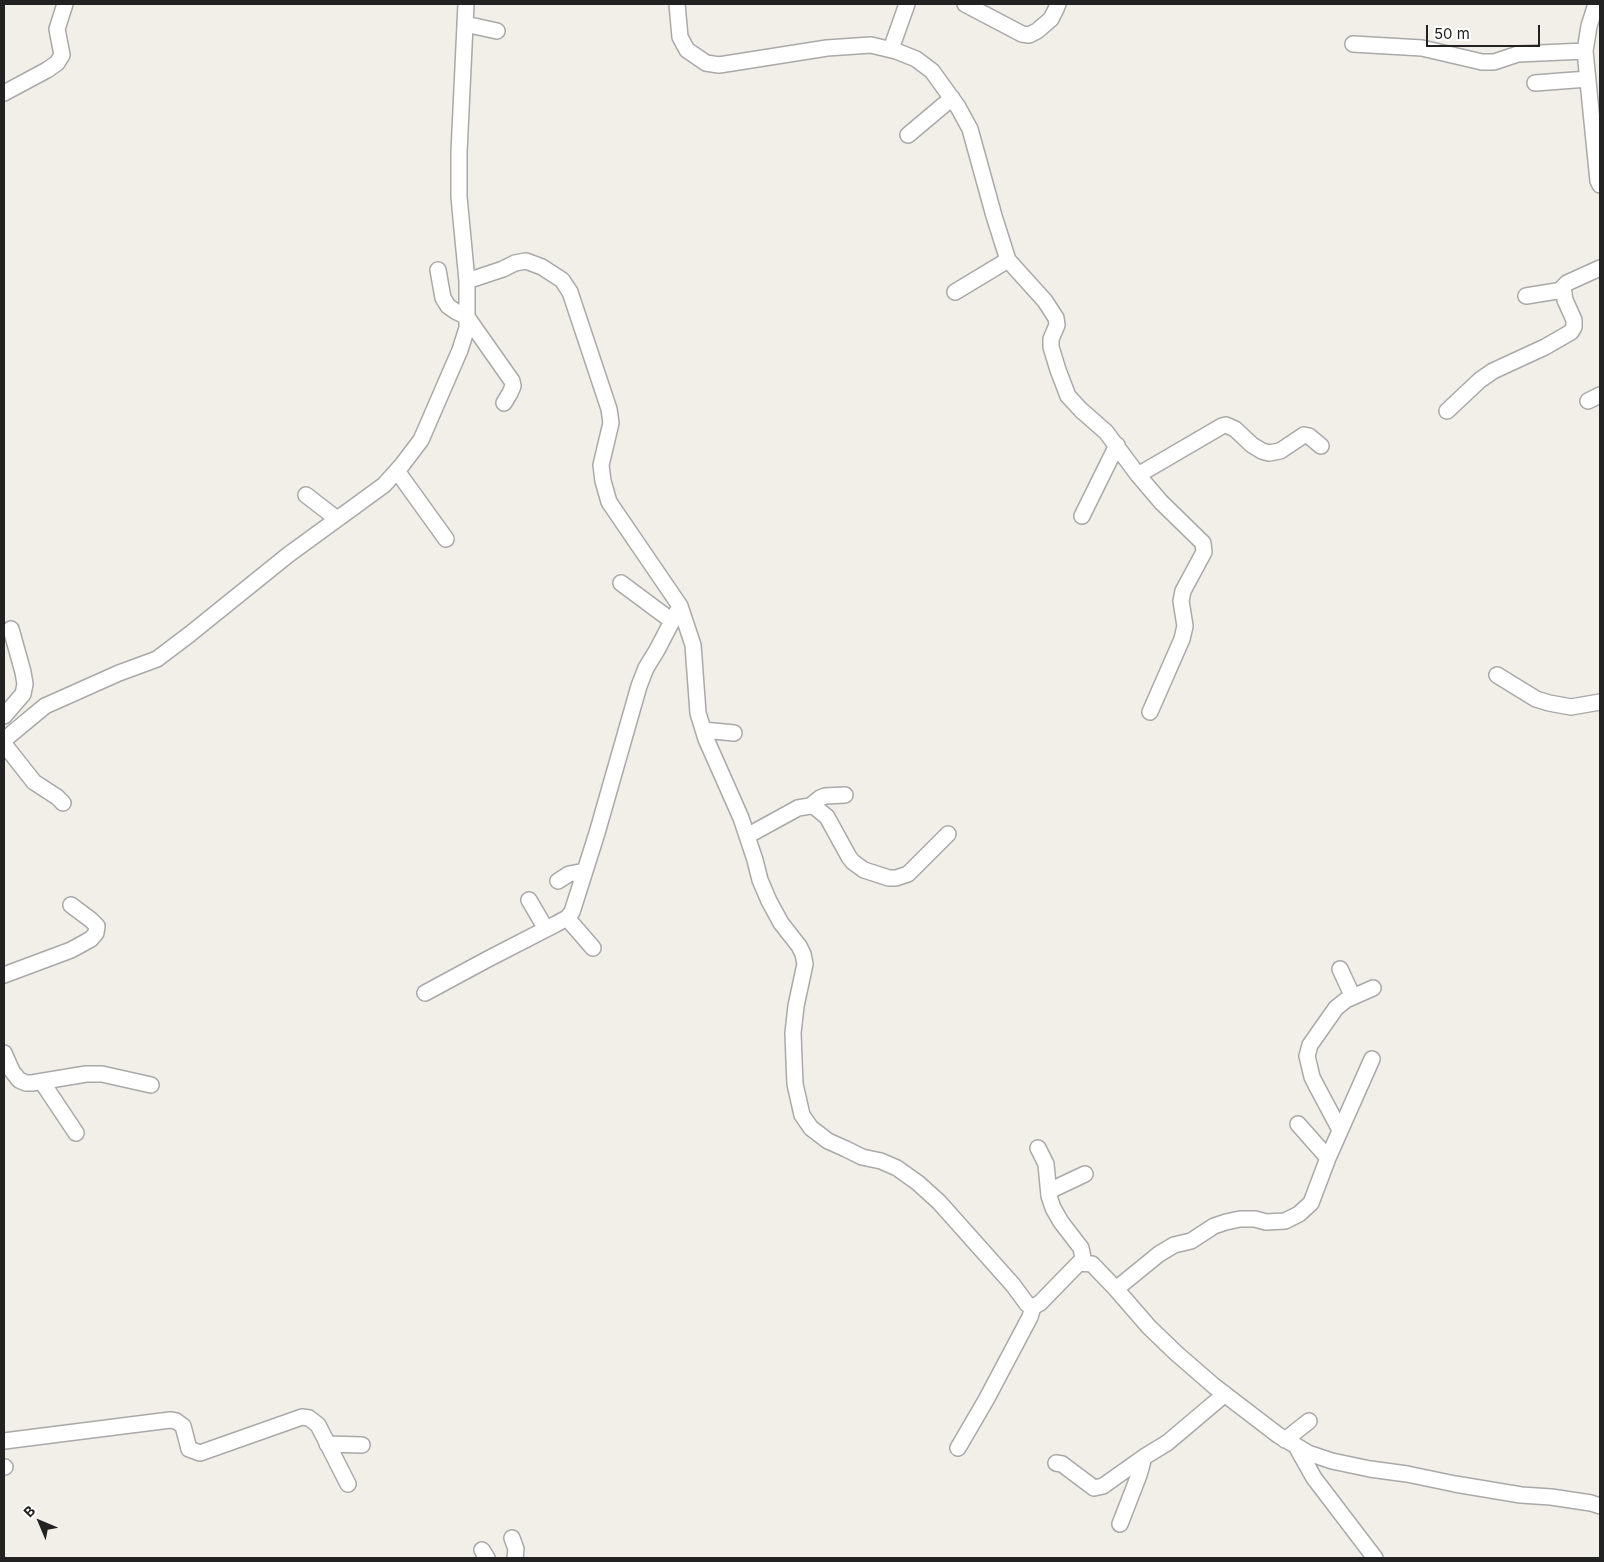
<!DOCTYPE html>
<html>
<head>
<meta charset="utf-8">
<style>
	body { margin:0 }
	#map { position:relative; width:1604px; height:1562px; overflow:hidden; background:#f2efe9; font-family:Inter,sans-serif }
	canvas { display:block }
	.frame { position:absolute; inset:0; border:5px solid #222; pointer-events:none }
	.north { position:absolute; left:15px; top:1497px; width:50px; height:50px; -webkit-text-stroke:4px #fff; paint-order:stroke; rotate:315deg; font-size:14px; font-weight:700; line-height:20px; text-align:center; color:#222 }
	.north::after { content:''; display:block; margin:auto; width:18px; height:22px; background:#222; clip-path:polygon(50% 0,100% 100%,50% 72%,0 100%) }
	.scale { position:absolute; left:1426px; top:25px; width:114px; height:22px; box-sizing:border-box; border:2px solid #222; border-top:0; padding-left:6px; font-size:15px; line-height:18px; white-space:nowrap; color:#222; -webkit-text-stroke:4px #fff; paint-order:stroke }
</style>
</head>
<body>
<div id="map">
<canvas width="1604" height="1562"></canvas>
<div class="frame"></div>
<div class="north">B</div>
<div class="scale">50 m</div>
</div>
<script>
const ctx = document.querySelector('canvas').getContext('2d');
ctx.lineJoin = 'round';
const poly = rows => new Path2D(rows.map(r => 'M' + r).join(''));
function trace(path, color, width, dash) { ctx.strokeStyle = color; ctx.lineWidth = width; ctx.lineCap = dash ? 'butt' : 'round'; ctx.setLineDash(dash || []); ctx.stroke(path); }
const minor = poly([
	[677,4,680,37,687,50,706,63,719,65,827,48,871,45,896,51,916,59,932,71,958,107,970,129,994,216,1008,260,1045,301,1056,318,1057,325,1051,339,1051,347,1058,370,1068,396,1081,410,1106,432,1138,475,1161,502,1203,543,1204,552,1183,591,1181,601,1185,626,1182,639,1150,712],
	[965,4,1022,34,1029,35,1037,31,1051,19,1056,9,1058,4],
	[1596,4,1589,26,1585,51,1598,181,1600,185],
	[465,24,497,31],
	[1353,44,1422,48,1482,62,1494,62,1518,54,1585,51],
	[891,49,907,4],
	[1535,83,1588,79],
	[4,93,47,70,57,63,62,55,57,29,65,4],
	[908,135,952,98],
	[438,270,443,298,448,306,455,311,467,317,512,381,513,386,510,393,504,403],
	[467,281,503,269,515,263,526,261,542,267,562,280,570,292,609,409,611,423,601,465,603,481,609,502,680,606,693,645,698,713,706,739,741,818,755,860,760,880,769,901,781,923,799,946,803,954,805,964,796,1006,793,1033,794,1060,795,1084,802,1115,811,1128,828,1141,846,1149,862,1157,881,1161,897,1168,918,1183,939,1202,1013,1285,1027,1304,1033,1307,1040,1303,1079,1263,1092,1264,1116,1289,1149,1327,1176,1353,1214,1386,1278,1435,1308,1453,1332,1461,1370,1469,1407,1474,1455,1484,1521,1495,1551,1497,1591,1503,1600,1506],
	[955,292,1008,260],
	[1526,296,1563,290],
	[1588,401,1600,395],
	[1447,411,1480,380,1493,371,1545,347,1571,332,1574,327,1574,320,1565,300,1563,287,1567,283,1600,268],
	[397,471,446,539],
	[1138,475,1222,426,1226,425,1235,429,1252,445,1262,451,1269,453,1280,451,1304,435,1309,436,1321,446],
	[306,495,337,519],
	[1082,516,1117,445],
	[621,583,672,621],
	[1497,675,1536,699,1549,703,1571,707,1600,702],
	[4,716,23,694,25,684,23,672,11,629],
	[703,730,734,733],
	[4,740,45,706,119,673,157,659,190,634,288,555,384,485,402,465,421,440,460,350,467,328,467,281,459,197,459,152,466,4],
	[4,744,34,782,57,797,63,803],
	[810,806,820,798,825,796,845,795],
	[747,836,798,808,810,806,815,807,827,817,849,857,853,862,864,870,889,878,896,878,908,874,948,834],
	[558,881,569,874,585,871],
	[529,900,546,929],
	[567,918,593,948],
	[1340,969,1353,997],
	[4,975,71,950,91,939,96,933,97,926,91,920,71,905],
	[425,993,488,959,556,924,567,918,572,912,597,833,639,686,646,668,657,650,680,606],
	[4,1053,12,1071,19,1080,26,1083,32,1083,86,1074,102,1074,151,1085],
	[42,1082,76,1133],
	[1298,1124,1328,1158],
	[1340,1130,1316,1085,1312,1077,1307,1056,1310,1045,1336,1008,1346,1000,1373,988],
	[1038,1148,1046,1164,1049,1196,1053,1208,1061,1222,1081,1248,1084,1263],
	[1049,1191,1085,1174],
	[1116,1289,1159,1254,1174,1245,1191,1241,1214,1226,1226,1222,1240,1219,1255,1219,1266,1222,1285,1221,1299,1214,1311,1203,1328,1158,1372,1059],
	[1285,1440,1309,1421],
	[4,1441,170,1420,176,1421,183,1426,189,1449,200,1453,302,1417,309,1418,318,1425,348,1484],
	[327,1444,362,1445],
	[1296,1446,1314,1478,1375,1558],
	[958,1448,986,1400,1030,1317,1033,1307],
	[1056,1463,1062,1464,1094,1488,1103,1486,1144,1457,1167,1443,1225,1394],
	[4,1467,5,1467],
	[1120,1524,1139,1475,1144,1457],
	[512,1538,516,1549,515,1558],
	[482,1550,487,1558]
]);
trace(minor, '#a9a9a9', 18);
trace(minor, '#fff', 15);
</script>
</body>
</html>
